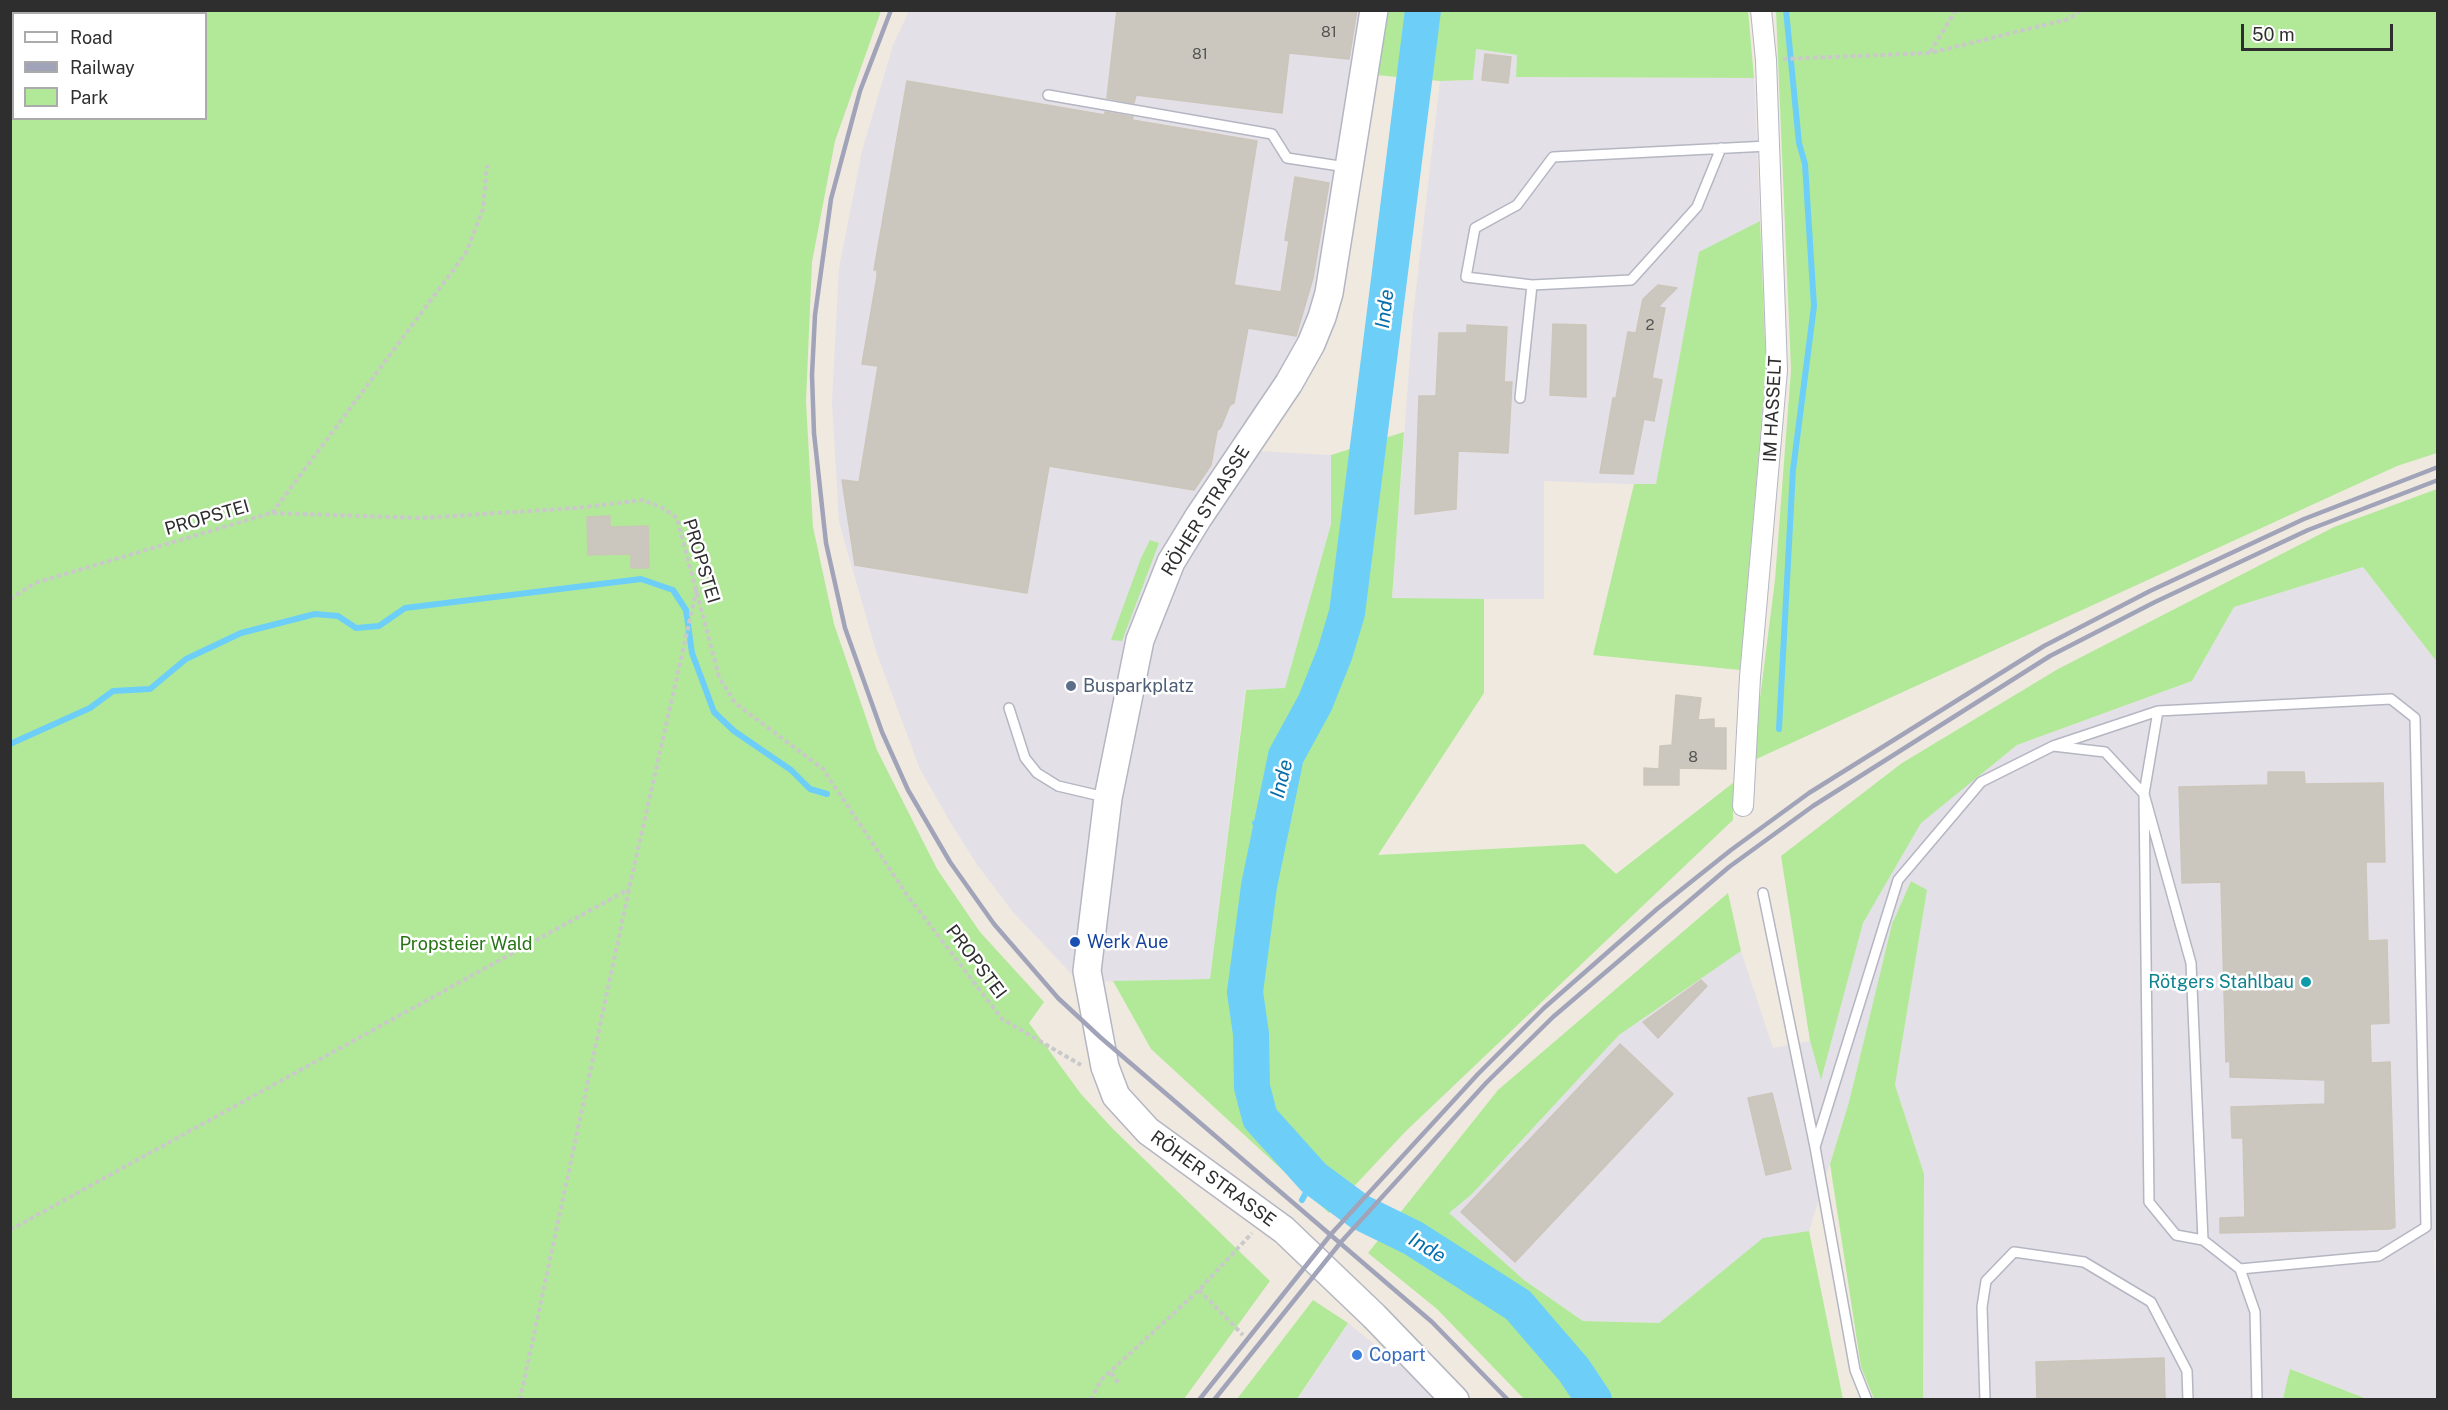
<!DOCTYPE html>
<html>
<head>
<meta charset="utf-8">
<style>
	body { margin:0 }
	#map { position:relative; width:2448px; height:1410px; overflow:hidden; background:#f0e9e0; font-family:"Public Sans",sans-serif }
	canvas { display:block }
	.frame { position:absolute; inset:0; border:12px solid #2e2e2e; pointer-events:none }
	.legend { position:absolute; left:12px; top:12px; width:195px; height:108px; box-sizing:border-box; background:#fff; border:2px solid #ababab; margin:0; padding:8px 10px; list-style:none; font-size:18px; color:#2e2e2e }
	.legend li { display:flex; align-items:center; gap:12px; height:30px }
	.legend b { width:30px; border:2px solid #ababab }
	.scale { position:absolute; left:2241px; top:24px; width:152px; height:27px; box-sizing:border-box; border:3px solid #2e2e2e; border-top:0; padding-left:8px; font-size:18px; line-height:21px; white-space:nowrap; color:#2e2e2e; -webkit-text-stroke:4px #fff; paint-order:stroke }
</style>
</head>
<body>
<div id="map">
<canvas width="2448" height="1410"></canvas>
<div class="frame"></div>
<ul class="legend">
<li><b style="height:8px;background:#fff"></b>Road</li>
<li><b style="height:8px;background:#a1a4b9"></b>Railway</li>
<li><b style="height:16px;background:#b2e999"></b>Park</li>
</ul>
<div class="scale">50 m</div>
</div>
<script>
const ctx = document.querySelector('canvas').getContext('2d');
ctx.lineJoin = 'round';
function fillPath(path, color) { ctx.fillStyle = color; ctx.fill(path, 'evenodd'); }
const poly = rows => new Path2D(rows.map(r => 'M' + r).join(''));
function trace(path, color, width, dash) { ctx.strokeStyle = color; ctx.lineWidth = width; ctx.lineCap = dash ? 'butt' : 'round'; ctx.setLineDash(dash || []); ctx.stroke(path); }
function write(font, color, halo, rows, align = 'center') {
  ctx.font = font + ' "Public Sans",sans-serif'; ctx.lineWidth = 5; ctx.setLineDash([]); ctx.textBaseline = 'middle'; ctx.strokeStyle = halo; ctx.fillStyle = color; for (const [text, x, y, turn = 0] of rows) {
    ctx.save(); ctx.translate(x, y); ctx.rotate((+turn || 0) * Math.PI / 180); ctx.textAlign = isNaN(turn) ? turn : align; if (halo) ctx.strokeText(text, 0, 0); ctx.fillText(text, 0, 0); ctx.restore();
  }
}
const industrial = poly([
	[909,11,1366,11,1324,292,1277,384,1227,446,1258,451,1331,455,1331,524,1285,689,1245,690,1210,979,1079,982,1013,912,978,866,949,820,920,769,876,651,839,522,832,402,839,268,862,151,893,45],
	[1475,49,1517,55,1516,77,1754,78,1760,221,1699,253,1656,485,1544,481,1544,599,1392,599,1413,315,1440,81,1473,80],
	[2363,567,2437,662,2438,1239,2434,1240,2437,1399,2367,1399,2291,1369,2283,1399,1923,1399,1924,1174,1895,1085,1927,891,1911,881,1892,924,1849,1102,1809,1231,1763,1239,1659,1323,1583,1321,1524,1280,1448,1213,1472,1194,1619,1035,1741,951,1773,1048,1810,1041,1821,1079,1863,923,1921,822,2017,745,2192,681,2234,607],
	[1348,1323,1428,1387,1439,1400,1297,1400]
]);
const green = poly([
	[1748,10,1754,78,1516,77,1517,55,1476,49,1473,80,1440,81,1376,75,1387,11],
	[10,11,881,11,835,141,812,262,806,401,813,527,834,624,877,750,937,869,980,932,1044,1002,1029,1023,1081,1094,1113,1129,1270,1281,1184,1399,11,1399],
	[14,14,206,14,206,118,14,118],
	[1776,11,2437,11,2437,453,2397,466,1752,761,1775,580,1791,370],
	[1760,221,1766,368,1740,670,1593,655,1634,484,1656,484,1699,252],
	[1404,432,1392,598,1484,599,1484,693,1378,855,1584,844,1616,874,1733,783,1733,820,1405,1132,1329,1213,1151,1049,1113,981,1210,979,1246,690,1285,688,1331,524,1331,455],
	[2437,489,2437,662,2363,567,2234,607,2192,681,2017,745,1921,823,1863,923,1821,1080,1810,1041,1781,856,1902,763,2058,669,2334,527],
	[1150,540,1159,543,1122,641,1111,640,1141,558],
	[1911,881,1927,890,1895,1085,1924,1174,1923,1399,1874,1399,1861,1367,1830,1164,1849,1102,1892,924],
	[1728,893,1741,951,1619,1035,1472,1194,1449,1213,1524,1280,1583,1321,1659,1323,1763,1238,1809,1231,1843,1399,1524,1399,1437,1309,1368,1253,1498,1090],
	[1313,1300,1348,1323,1297,1399,1237,1399],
	[2290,1369,2367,1399,2283,1399]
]);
const stream = poly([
	[1779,729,1793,470,1814,306,1805,164,1799,143,1786,10],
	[10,744,90,708,113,691,150,689,186,659,241,633,315,614,338,616,356,628,379,626,405,608,641,579,673,590,686,610,692,653,714,712,734,731,791,770,810,789,827,794],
	[1255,823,1272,825],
	[1302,1200,1314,1178]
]);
const river = poly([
	[1423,10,1347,613,1335,653,1315,703,1286,756,1259,886,1245,992,1251,1034,1252,1087,1260,1118,1314,1178,1360,1212,1413,1238,1518,1305,1574,1370,1594,1400]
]);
const building = poly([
	[1117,10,1357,10,1349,59,1289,53,1282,113,1136,95,1134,103,1107,98,1117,10],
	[1485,54,1511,57,1508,83,1482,80,1485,54],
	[907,81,1105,115,1105,112,1133,117,1132,120,1257,141,1234,285,1281,292,1289,241,1285,240,1295,177,1329,183,1313,278,1296,336,1248,328,1234,403,1230,405,1221,427,1217,431,1211,465,1194,490,1049,466,1027,593,855,565,842,480,859,482,878,366,862,364,877,277,877,270,874,270,907,81],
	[1658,285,1677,288,1658,307,1665,308,1652,378,1662,380,1654,421,1644,419,1633,474,1600,473,1613,398,1616,398,1628,332,1636,333,1643,299,1658,285],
	[1553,324,1586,325,1586,397,1550,395,1553,324],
	[1467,325,1507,327,1504,382,1512,382,1508,453,1458,451,1456,509,1415,514,1419,396,1436,396,1439,333,1467,333,1467,325],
	[610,516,610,527,648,526,649,568,631,568,631,554,588,555,587,517,610,516],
	[1676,695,1701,698,1698,720,1714,719,1714,728,1726,728,1726,769,1679,768,1679,785,1644,785,1644,768,1659,769,1660,746,1672,745,1676,695],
	[2268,772,2304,772,2305,784,2383,783,2385,862,2366,862,2368,941,2387,940,2389,1023,2370,1024,2371,1063,2390,1062,2395,1227,2390,1229,2220,1233,2220,1218,2245,1217,2243,1138,2232,1138,2231,1107,2325,1104,2325,1080,2230,1077,2230,1061,2226,1062,2221,882,2182,883,2179,787,2268,785,2268,772],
	[1701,980,1707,986,1658,1038,1643,1022,1701,980],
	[1620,1044,1673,1094,1515,1262,1461,1212,1620,1044],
	[1772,1093,1791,1169,1766,1175,1748,1098,1772,1093],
	[2164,1358,2165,1400,2037,1400,2036,1362,2164,1358]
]);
const path = poly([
	[1930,52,1956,10],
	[1783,59,1930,53,2069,19,2081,10],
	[272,513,466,253,483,209,487,165],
	[10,599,35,583,271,513,421,518,577,508,642,500,661,507,677,518,719,677,735,703,823,769,907,895,1002,1019,1081,1065],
	[10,1230,629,889],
	[1199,1290,1243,1335],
	[1111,1373,1120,1385],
	[520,1400,629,889,697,588],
	[1091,1400,1101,1380,1199,1290,1252,1233]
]);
const service = poly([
	[1048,95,1272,134,1287,158,1346,167],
	[1532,285,1631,280,1697,207,1721,148],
	[1520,398,1532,285,1466,277,1475,228,1517,205,1553,157,1768,146],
	[1009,708,1025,758,1037,773,1058,786,1105,797],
	[2158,711,2144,794,2149,1202,2176,1235,2203,1240,2240,1269,2255,1312,2257,1400],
	[2053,746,2158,711,2391,699,2415,718,2426,1227,2379,1256,2240,1269],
	[1763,893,1815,1147,1855,1370,1867,1400],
	[1815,1147,1898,880,1981,782,2053,746,2105,752,2144,794,2191,963,2203,1240],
	[1985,1400,1982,1307,1986,1281,2014,1252,2084,1262,2151,1302,2187,1371,2188,1400]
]);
const minor = poly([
	[1743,806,1750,677,1777,370,1766,60,1761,10]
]);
const secondary = poly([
	[1374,10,1329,293,1322,317,1311,344,1289,383,1198,518,1171,562,1140,640,1108,798,1087,971,1105,1067,1116,1096,1148,1131,1284,1230,1374,1316,1455,1400]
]);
const rail = poly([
	[891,10,860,91,831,199,815,315,812,375,814,433,826,543,845,628,882,732,908,790,950,862,994,924,1058,998,1100,1037,1432,1322,1508,1400],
	[1199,1400,1332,1233,1478,1074,1544,1008,1657,909,1731,850,1809,793,2044,646,2150,591,2304,519,2438,467],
	[1214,1400,1341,1242,1486,1083,1553,1017,1729,867,1813,806,2050,656,2155,602,2308,530,2438,480]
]);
const markers = [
	[1071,686,6,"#5c6f8a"],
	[1075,942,6,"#1a4fb4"],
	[2306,982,6,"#0f9aa8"],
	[1357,1355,6,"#3f7fe0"]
];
const numberNames = [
	["81",1329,32],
	["81",1200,54],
	["2",1650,325],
	["8",1693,757]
];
const streetNames = [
	["IM HASSELT",1773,409,-87],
	["RÖHER STRASSE",1206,511,-58],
	["PROPSTEI",207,518,-16],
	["PROPSTEI",701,561,73],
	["PROPSTEI",976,962,53],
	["RÖHER STRASSE",1213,1179,36]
];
const serviceNames = [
	["Busparkplatz",1083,686]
];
const transitNames = [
	["Werk Aue",1087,942]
];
const parkNames = [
	["Propsteier Wald",466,944]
];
const cultureNames = [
	["Rötgers Stahlbau",2294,982]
];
const shopNames = [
	["Copart",1369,1355]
];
const waterNames = [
	["Inde",1385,309,-83],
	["Inde",1282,779,-76],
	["Inde",1427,1248,31]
];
fillPath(industrial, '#e3e0e8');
fillPath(green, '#b2e999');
trace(stream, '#6dcff8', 6);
trace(river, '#6dcff8', 36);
fillPath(building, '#cbc7be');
trace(building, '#ccc5b9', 1.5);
trace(service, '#b4b6c2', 12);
trace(minor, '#b4b6c2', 22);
trace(secondary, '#b4b6c2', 30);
trace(path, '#c9c9c9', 4, [4.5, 3]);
trace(service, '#fff', 9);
trace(minor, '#fff', 20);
trace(secondary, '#fff', 27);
trace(rail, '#a1a4b9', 4.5);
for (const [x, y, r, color] of markers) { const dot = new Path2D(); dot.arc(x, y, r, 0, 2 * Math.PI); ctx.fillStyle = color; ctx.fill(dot); trace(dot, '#fff', 2); }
write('15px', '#555452', null, numberNames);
write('18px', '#2e2e2e', '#fff', streetNames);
write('18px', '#4e5e75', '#fff', serviceNames, 'left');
write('18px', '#164399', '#fff', transitNames, 'left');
write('18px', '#277316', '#fff', parkNames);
write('18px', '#0d838f', '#fff', cultureNames, 'right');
write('18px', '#366cbe', '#fff', shopNames, 'left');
write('italic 20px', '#046dac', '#fff', waterNames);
</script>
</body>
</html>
